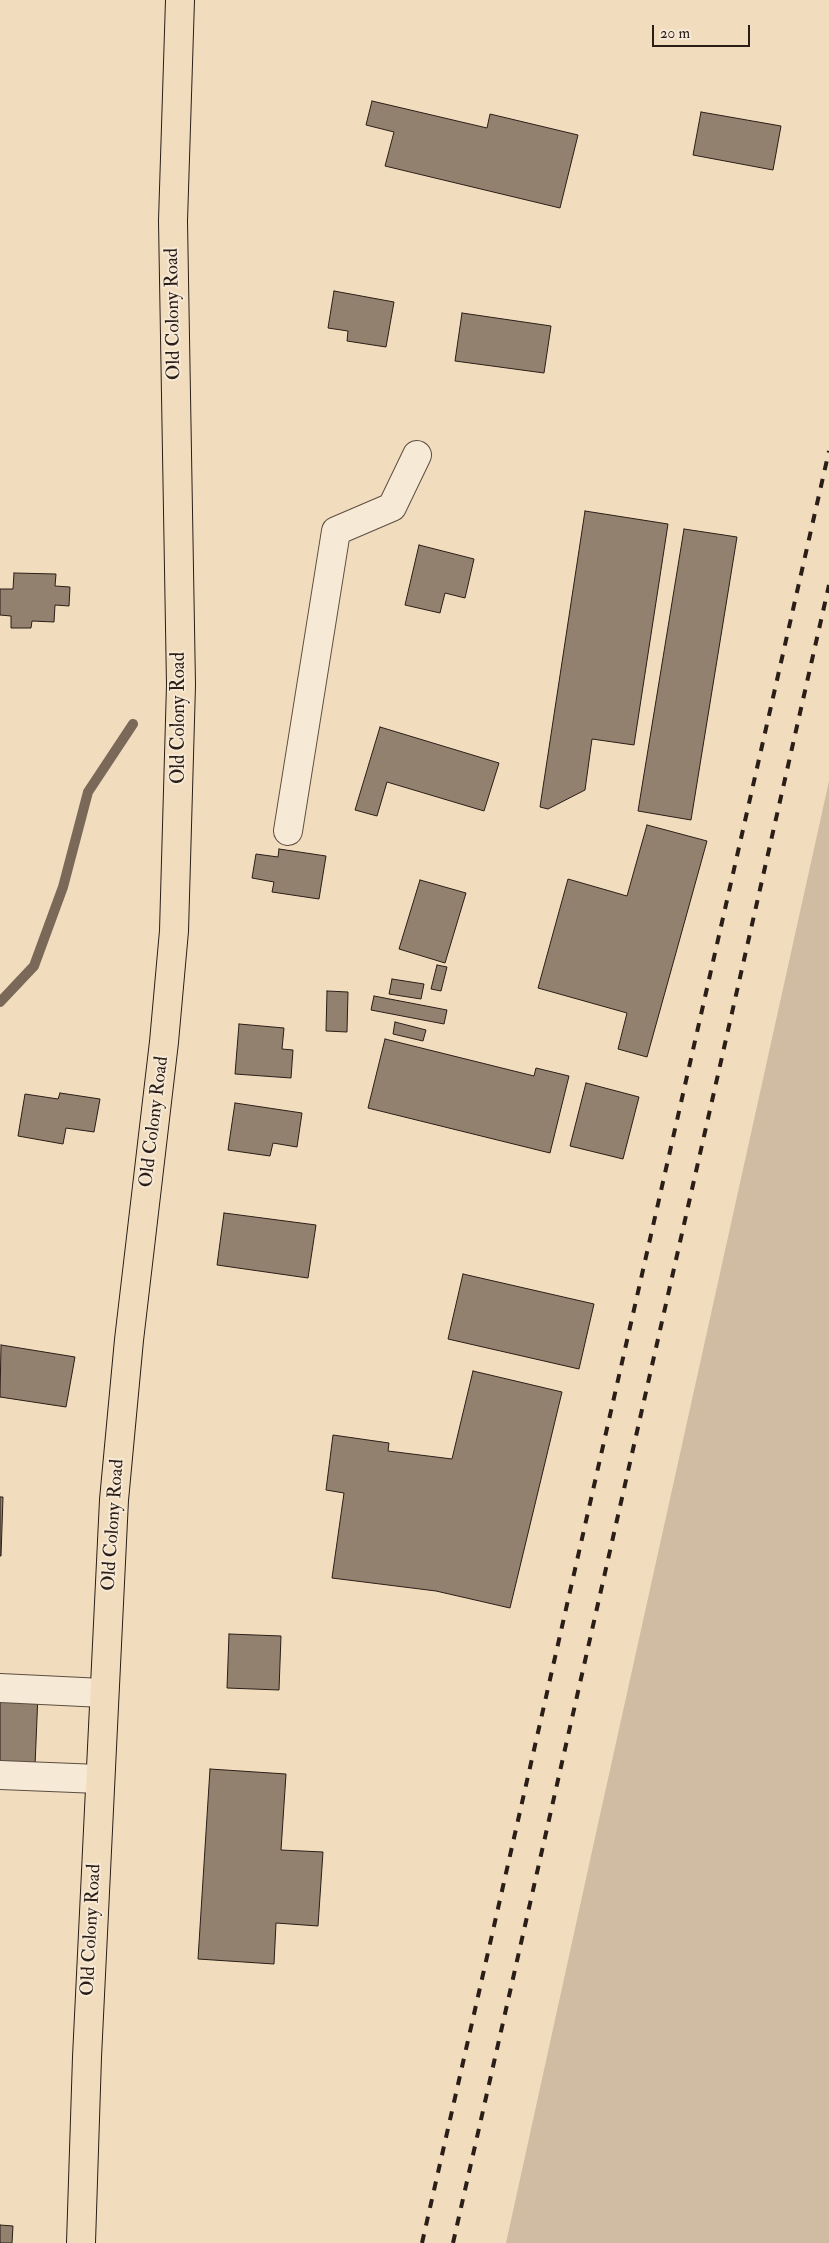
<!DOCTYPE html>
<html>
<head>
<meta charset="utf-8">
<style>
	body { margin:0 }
	#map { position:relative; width:829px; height:2243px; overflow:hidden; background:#f1ddbe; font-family:"IM FELL Double Pica",serif }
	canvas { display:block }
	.scale { position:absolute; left:652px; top:25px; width:98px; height:22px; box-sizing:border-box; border:2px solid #2b1d17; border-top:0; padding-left:6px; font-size:15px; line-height:18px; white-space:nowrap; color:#2b1d17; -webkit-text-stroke:4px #f6e9d5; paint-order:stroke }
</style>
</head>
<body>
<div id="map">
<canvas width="829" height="2243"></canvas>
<div class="scale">20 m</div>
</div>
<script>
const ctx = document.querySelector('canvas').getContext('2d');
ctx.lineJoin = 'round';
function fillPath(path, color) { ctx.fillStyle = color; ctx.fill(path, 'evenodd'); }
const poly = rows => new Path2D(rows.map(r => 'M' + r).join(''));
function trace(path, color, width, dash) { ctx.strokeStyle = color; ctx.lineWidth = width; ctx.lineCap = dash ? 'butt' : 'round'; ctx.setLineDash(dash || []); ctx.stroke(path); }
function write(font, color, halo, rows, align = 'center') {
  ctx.font = font + ' "IM FELL Double Pica",serif'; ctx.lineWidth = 4; ctx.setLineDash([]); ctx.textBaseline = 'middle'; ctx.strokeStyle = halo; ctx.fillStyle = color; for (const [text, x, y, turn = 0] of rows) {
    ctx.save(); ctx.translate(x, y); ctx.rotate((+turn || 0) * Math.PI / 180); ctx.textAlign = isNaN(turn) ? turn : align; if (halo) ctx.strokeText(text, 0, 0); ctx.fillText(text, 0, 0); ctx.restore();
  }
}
const green = poly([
	[829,781,829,2243,506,2243,596,1833]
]);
const stream = poly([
	[0,1002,34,966,63,887,88,792,133,724]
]);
const building = poly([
	[372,101,487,128,490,114,578,135,560,208,385,166,394,132,366,125,372,101],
	[701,112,781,126,773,170,693,155,701,112],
	[334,291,394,302,386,347,347,341,348,331,328,328,334,291],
	[462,313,551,326,544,373,455,361,462,313],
	[585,511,668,524,634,745,592,739,585,790,548,809,540,807,585,511],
	[684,529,737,537,691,820,638,811,684,529],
	[419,545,474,559,465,598,445,593,440,613,405,605,419,545],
	[14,573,56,574,55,586,70,587,69,606,55,605,54,622,32,621,31,628,11,628,11,616,0,615,0,589,13,589,14,573],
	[380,727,499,763,484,811,387,782,377,816,355,810,380,727],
	[647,825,707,841,647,1057,618,1049,627,1013,538,988,568,879,627,896,647,825],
	[279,849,326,856,319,899,272,892,274,882,252,878,256,854,278,857,279,849],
	[420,880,466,893,445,963,399,949,420,880],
	[437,965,447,967,441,991,431,989,437,965],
	[392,979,424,984,421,999,389,994,392,979],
	[327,991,348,992,347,1032,326,1031,327,991],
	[374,996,447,1010,444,1024,371,1010,374,996],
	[395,1022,426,1030,423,1041,393,1034,395,1022],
	[239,1024,284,1028,282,1049,293,1050,291,1078,235,1074,239,1024],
	[385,1039,534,1076,536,1068,569,1076,550,1153,368,1108,385,1039],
	[586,1083,639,1097,623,1159,570,1146,586,1083],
	[60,1093,100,1099,94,1132,66,1128,63,1144,18,1136,25,1094,58,1099,60,1093],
	[235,1103,302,1113,297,1147,273,1143,270,1156,228,1150,235,1103],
	[224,1213,316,1225,308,1278,217,1265,224,1213],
	[463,1274,594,1304,579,1369,448,1339,463,1274],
	[1,1345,75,1357,66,1407,0,1397,1,1345],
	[473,1371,562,1392,510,1608,436,1591,332,1578,344,1493,326,1490,333,1435,389,1443,388,1451,452,1459,473,1371],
	[0,1497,3,1497,1,1556,0,1556,0,1497],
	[229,1634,281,1636,279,1690,227,1688,229,1634],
	[0,1693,38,1694,35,1766,0,1765,0,1693],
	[210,1769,286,1774,281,1850,323,1852,318,1926,276,1923,274,1964,198,1959,210,1769],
	[0,2225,13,2226,12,2243,0,2243,0,2225]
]);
const minor = poly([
	[288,831,336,531,392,507,417,455],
	[0,1688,103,1693],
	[0,1775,99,1779]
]);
const major = poly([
	[81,2243,87,2057,114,1500,129,1340,164,1042,174,931,181,685,173,221,180,0]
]);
const rail = poly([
	[422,2243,829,451],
	[453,2243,829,585]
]);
const streetNames = [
	["Old Colony Road",174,314,-91],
	["Old Colony Road",180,718,-90],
	["Old Colony Road",155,1122,-83],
	["Old Colony Road",114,1525,-86],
	["Old Colony Road",92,1930,-87]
];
fillPath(green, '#cfbca2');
trace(stream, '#7a6959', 10);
fillPath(building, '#92816e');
trace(building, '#2b1d17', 1);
trace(minor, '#5c4d41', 30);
trace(major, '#2b1d17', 30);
trace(minor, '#f6e9d5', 28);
trace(major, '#f1ddbe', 28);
trace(rail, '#2b1d17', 4, [9, 9]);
write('19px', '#2b1d17', '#f6e9d5', streetNames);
</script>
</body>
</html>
